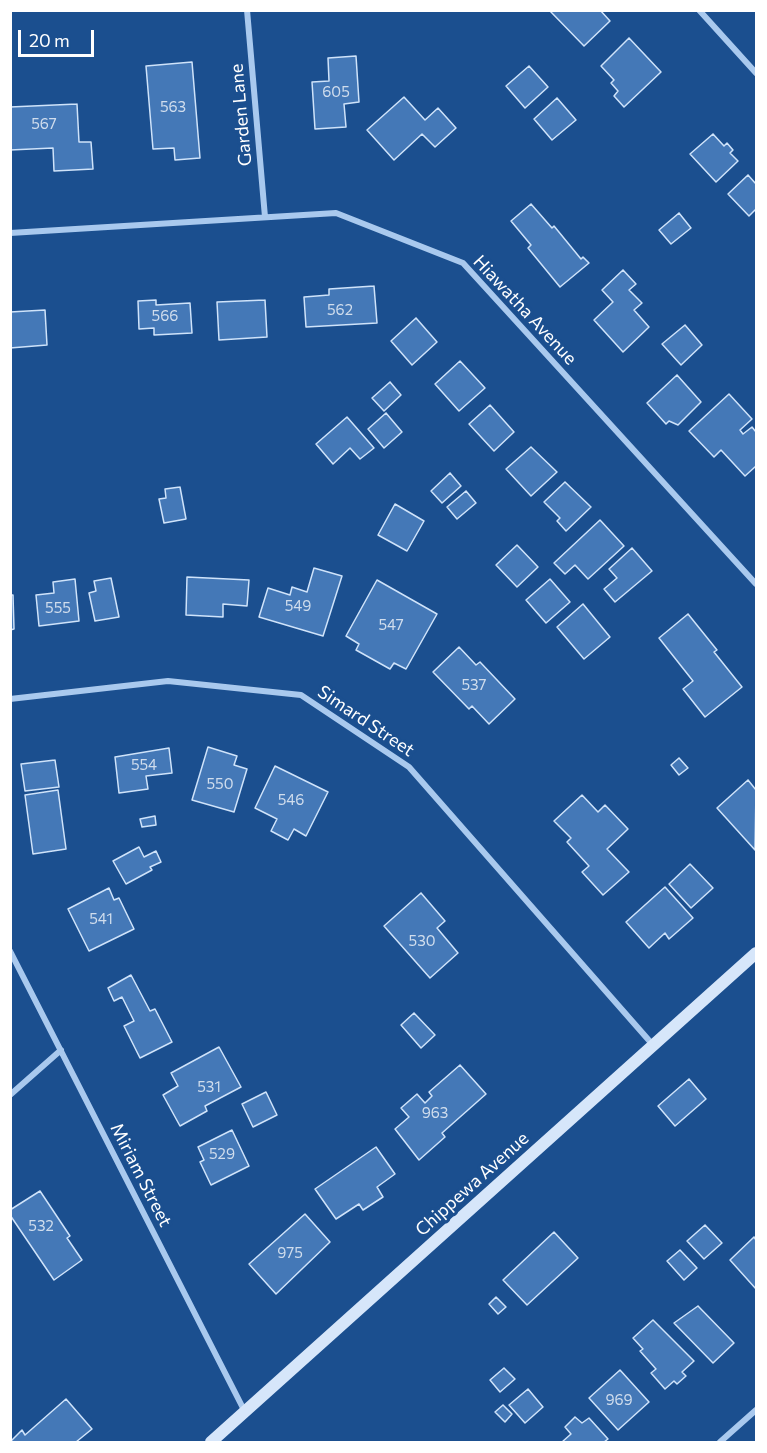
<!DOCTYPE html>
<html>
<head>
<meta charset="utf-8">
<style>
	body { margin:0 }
	#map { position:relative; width:767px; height:1453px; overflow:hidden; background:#1b4f8f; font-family:Commissioner,sans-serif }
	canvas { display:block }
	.frame { position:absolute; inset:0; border:12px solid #fff; pointer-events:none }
	.scale { position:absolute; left:18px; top:30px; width:76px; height:27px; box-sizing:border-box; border:3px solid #fff; border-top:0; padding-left:8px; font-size:18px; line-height:21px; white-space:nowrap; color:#fff; -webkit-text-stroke:4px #1b4f8f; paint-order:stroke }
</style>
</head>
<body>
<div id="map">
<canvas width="767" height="1453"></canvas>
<div class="frame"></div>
<div class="scale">20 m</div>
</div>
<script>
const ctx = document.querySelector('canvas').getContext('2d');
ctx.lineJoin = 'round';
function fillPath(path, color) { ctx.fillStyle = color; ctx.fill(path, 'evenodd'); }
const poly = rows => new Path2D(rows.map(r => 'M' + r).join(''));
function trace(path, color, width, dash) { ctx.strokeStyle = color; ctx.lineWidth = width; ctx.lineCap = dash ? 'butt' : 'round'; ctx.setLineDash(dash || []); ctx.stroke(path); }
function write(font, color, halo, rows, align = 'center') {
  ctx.font = font + ' Commissioner,sans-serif'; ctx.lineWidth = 6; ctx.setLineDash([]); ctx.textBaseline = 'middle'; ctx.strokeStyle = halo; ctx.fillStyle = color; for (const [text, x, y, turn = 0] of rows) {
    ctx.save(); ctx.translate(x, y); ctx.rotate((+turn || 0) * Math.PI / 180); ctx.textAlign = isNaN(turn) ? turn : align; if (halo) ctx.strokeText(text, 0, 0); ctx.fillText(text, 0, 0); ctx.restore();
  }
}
const building = poly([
	[600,10,610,21,584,46,550,11,600,10],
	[629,38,661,72,624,107,614,96,618,91,611,83,614,80,601,66,629,38],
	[356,56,359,102,344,104,346,127,315,129,312,82,329,81,328,58,356,56],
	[192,62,200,158,175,160,174,148,153,149,146,66,192,62],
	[529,66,548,87,525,108,506,86,529,66],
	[404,97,425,120,438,108,456,128,435,147,422,134,394,160,367,130,404,97],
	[557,98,576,120,552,140,534,119,557,98],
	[77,104,79,142,91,142,93,169,54,171,53,148,10,150,10,107,77,104],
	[713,134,724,146,727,143,733,150,730,153,738,161,716,182,690,154,713,134],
	[748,175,756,184,756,209,749,216,728,194,748,175],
	[531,204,552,228,554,226,581,259,583,257,589,263,560,287,528,248,531,245,511,221,531,204],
	[679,213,691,228,671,244,659,230,679,213],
	[623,270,636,284,629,290,642,303,634,310,649,327,623,352,594,320,613,302,602,290,623,270],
	[374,286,377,323,306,327,304,297,329,295,329,289,374,286],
	[156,300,156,305,190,303,192,333,154,335,154,328,139,329,138,301,156,300],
	[265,300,267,337,219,340,217,302,265,300],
	[45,310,47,345,10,348,10,312,45,310],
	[416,318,437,342,412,365,391,341,416,318],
	[685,325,702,345,681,365,662,344,685,325],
	[460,361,485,388,459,411,435,384,460,361],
	[677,375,701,402,678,425,669,421,666,424,647,403,677,375],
	[390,382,401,395,384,411,372,398,390,382],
	[729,394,752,419,740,430,743,434,752,427,756,432,756,466,745,476,721,450,714,457,689,431,729,394],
	[490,405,514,432,494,451,469,424,490,405],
	[386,413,402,432,384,448,368,429,386,413],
	[347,417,374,448,360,459,350,448,333,464,316,444,347,417],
	[531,447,557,472,531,496,506,469,531,447],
	[450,473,461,486,442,503,431,491,450,473],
	[565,482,591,507,566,531,557,521,560,518,544,502,565,482],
	[180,487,186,519,164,523,159,499,166,498,165,489,180,487],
	[466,491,476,503,457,519,447,507,466,491],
	[395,504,424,521,407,551,378,535,395,504],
	[600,520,624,546,588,579,575,565,565,574,554,563,600,520],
	[517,545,538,567,517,587,496,565,517,545],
	[632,548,652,571,615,602,604,589,617,578,609,569,632,548],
	[314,568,342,576,323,636,259,617,268,588,290,595,292,587,307,592,314,568],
	[187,577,249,580,247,606,223,604,223,617,186,615,187,577],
	[111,578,119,617,95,621,89,593,96,591,94,581,111,578],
	[75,579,79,621,39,626,36,595,54,593,53,582,75,579],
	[550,579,570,602,546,623,526,600,550,579],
	[377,580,437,614,406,669,394,663,390,669,356,650,359,644,346,636,377,580],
	[10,595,13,595,14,629,10,630,10,595],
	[583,604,610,637,584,659,557,627,583,604],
	[688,614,717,650,714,652,742,687,705,717,683,689,693,681,659,638,688,614],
	[459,647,476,665,480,662,515,699,489,724,472,706,469,709,433,672,459,647],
	[208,747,237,756,234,765,247,769,234,812,192,800,208,747],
	[169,748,172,773,146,776,148,789,119,793,115,757,169,748],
	[679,758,688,768,679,775,671,765,679,758],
	[55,760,59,787,25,791,21,764,55,760],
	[275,766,328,792,306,836,294,829,288,840,271,831,277,819,255,808,275,766],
	[748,780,756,790,755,850,717,808,748,780],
	[58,790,66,849,33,854,25,795,58,790],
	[582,795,598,812,605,805,628,829,607,849,629,872,603,895,582,872,589,866,567,842,571,838,554,821,582,795],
	[155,816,156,825,142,827,140,819,155,816],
	[139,847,144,857,156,851,161,862,150,867,152,870,126,884,113,861,139,847],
	[690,864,713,888,691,908,669,884,690,864],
	[665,887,693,918,669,939,665,933,649,948,626,922,665,887],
	[109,888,114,900,119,898,134,929,89,951,68,909,109,888],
	[421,893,445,921,437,928,458,953,430,978,384,926,421,893],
	[131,975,150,1011,155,1009,172,1042,140,1058,124,1026,134,1021,122,997,114,1001,108,988,131,975],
	[414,1013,435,1035,421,1048,401,1025,414,1013],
	[219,1047,241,1087,205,1106,207,1111,180,1126,163,1095,178,1086,171,1073,219,1047],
	[460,1065,486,1094,442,1133,445,1137,419,1160,395,1129,409,1117,401,1108,417,1094,425,1103,432,1096,429,1092,460,1065],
	[689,1079,706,1099,675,1126,658,1106,689,1079],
	[266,1092,277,1115,253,1127,242,1104,266,1092],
	[232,1130,249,1166,211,1185,200,1162,204,1160,198,1147,232,1130],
	[376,1147,395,1174,377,1187,383,1197,363,1210,359,1204,336,1219,315,1189,376,1147],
	[40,1191,70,1236,67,1238,82,1260,54,1280,10,1215,10,1210,40,1191],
	[305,1214,330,1242,276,1294,249,1264,305,1214],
	[705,1225,722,1243,704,1259,687,1241,705,1225],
	[554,1232,578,1258,527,1305,503,1280,554,1232],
	[754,1237,756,1240,756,1289,730,1260,754,1237],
	[680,1250,697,1268,684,1280,667,1261,680,1250],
	[496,1297,506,1307,498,1314,489,1304,496,1297],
	[698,1306,734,1343,713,1363,674,1323,698,1306],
	[653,1320,694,1361,682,1372,686,1376,677,1384,674,1381,665,1389,651,1373,656,1369,640,1351,643,1349,633,1338,653,1320],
	[504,1368,515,1379,500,1392,490,1380,504,1368],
	[620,1370,649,1402,618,1430,589,1398,620,1370],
	[528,1389,543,1407,525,1423,509,1405,528,1389],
	[66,1399,92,1429,76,1442,10,1442,22,1430,25,1435,66,1399],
	[503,1405,512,1414,505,1422,495,1412,503,1405],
	[575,1417,582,1423,589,1418,608,1439,604,1442,562,1442,571,1434,565,1427,575,1417]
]);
const street = poly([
	[247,10,265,217],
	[699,10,756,73],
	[10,233,336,213,463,263,756,584],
	[10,699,168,681,301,695,409,767,653,1045],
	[10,951,245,1412],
	[10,1095,61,1050],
	[720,1442,756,1410]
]);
const secondary = poly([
	[211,1442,756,953]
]);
const numberNames = [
	["605",336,92],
	["563",173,107],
	["567",44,124],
	["562",340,310],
	["566",165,316],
	["549",298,606],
	["555",58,608],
	["547",391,625],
	["537",474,685],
	["554",144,765],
	["550",220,784],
	["546",291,800],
	["541",101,919],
	["530",422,941],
	["531",209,1087],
	["963",435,1113],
	["529",222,1154],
	["532",41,1226],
	["975",290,1253],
	["969",619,1400]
];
const streetNames = [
	["Garden Lane",241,115,-95],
	["Hiawatha Avenue",525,310,47],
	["Simard Street",366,721,34],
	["Miriam Street",141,1175,63],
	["Chippewa Avenue",472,1184,-42]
];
fillPath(building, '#4478b7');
trace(building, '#cfe3fa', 1.5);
trace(street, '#a9c9ee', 6);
trace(secondary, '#d6e6fa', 12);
write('15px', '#d0dded', null, numberNames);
write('18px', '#fff', '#1b4f8f', streetNames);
</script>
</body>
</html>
